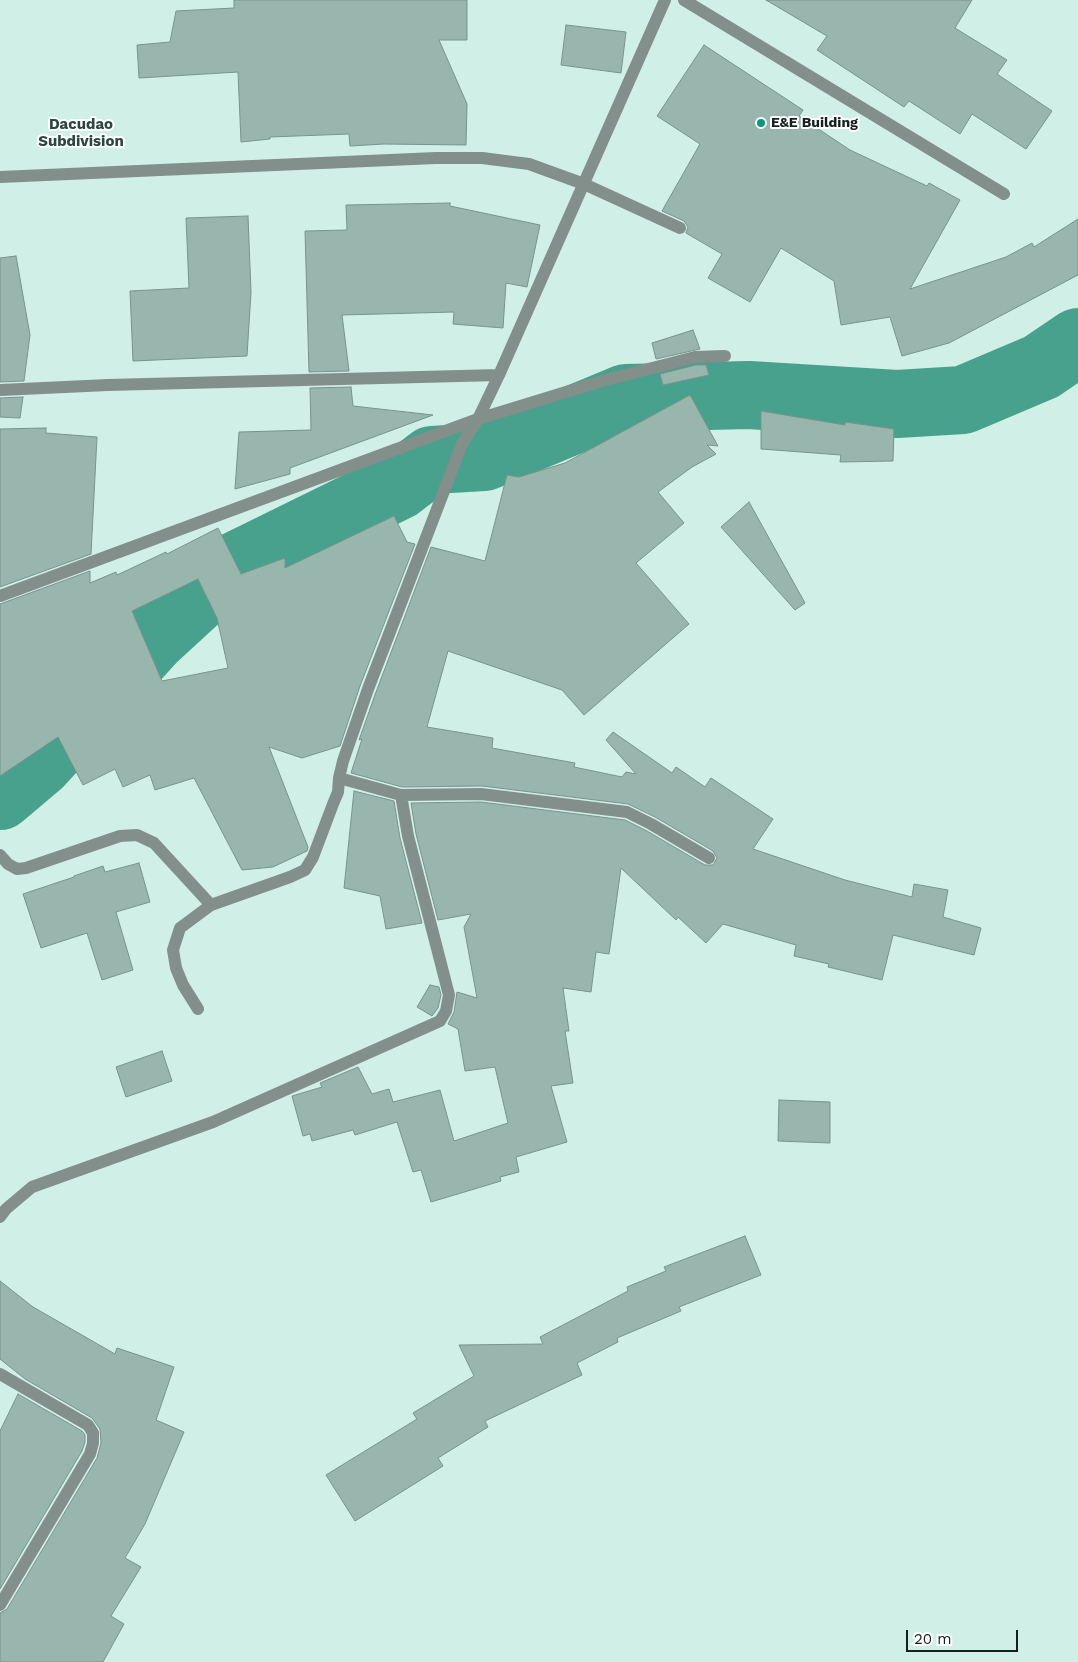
<!DOCTYPE html>
<html>
<head>
<meta charset="utf-8">
<style>
	body { margin:0 }
	#map { position:relative; width:1078px; height:1662px; overflow:hidden; background:#d0f0e7; font-family:"Work Sans",sans-serif }
	canvas { display:block }
	.scale { position:absolute; left:906px; top:1630px; width:112px; height:22px; box-sizing:border-box; border:2px solid #14201d; border-top:0; padding-left:6px; font-size:15px; line-height:18px; white-space:nowrap; color:#14201d; -webkit-text-stroke:4px #fff; paint-order:stroke }
</style>
</head>
<body>
<div id="map">
<canvas width="1078" height="1662"></canvas>
<div class="scale">20 m</div>
</div>
<script>
const ctx = document.querySelector('canvas').getContext('2d');
ctx.lineJoin = 'round';
const poly = rows => new Path2D(rows.map(r => 'M' + r).join(''));
function trace(path, color, width, dash) { ctx.strokeStyle = color; ctx.lineWidth = width; ctx.lineCap = dash ? 'butt' : 'round'; ctx.setLineDash(dash || []); ctx.stroke(path); }
function fillPath(path, color) { ctx.fillStyle = color; ctx.fill(path, 'evenodd'); }
function write(font, color, halo, rows, align = 'center') {
  ctx.font = font + ' "Work Sans",sans-serif'; ctx.lineWidth = 4; ctx.setLineDash([]); ctx.textBaseline = 'middle'; ctx.strokeStyle = halo; ctx.fillStyle = color; for (const [text, x, y, turn = 0] of rows) {
    ctx.save(); ctx.translate(x, y); ctx.rotate((+turn || 0) * Math.PI / 180); ctx.textAlign = isNaN(turn) ? turn : align; if (halo) ctx.strokeText(text, 0, 0); ctx.fillText(text, 0, 0); ctx.restore();
  }
}
const river = poly([
	[0,796,39,763,152,639,227,570,398,486,432,460,484,457,626,398,749,395,897,404,963,400,1041,367,1078,342]
]);
const building = poly([
	[234,0,467,0,467,40,439,40,467,104,466,145,384,144,350,146,349,134,270,137,270,139,241,142,238,72,139,78,137,45,170,42,176,11,234,8,234,0],
	[766,0,972,0,955,28,1007,60,997,74,1052,111,1026,149,972,114,960,134,909,101,904,107,817,50,827,36,766,0],
	[566,25,626,32,621,73,561,65,566,25],
	[704,45,803,110,799,116,850,150,927,186,929,183,960,200,910,289,1006,257,1032,243,1034,247,1078,219,1078,275,949,343,902,356,890,317,841,325,834,281,781,248,750,302,708,278,722,254,686,233,688,227,684,221,662,211,700,144,657,116,704,45],
	[450,203,450,206,540,225,527,287,506,283,503,328,453,324,454,312,342,315,349,371,309,372,305,231,347,230,346,205,450,203],
	[248,216,251,292,247,356,133,361,130,291,189,288,186,218,248,216],
	[16,256,30,335,24,381,0,382,0,258,16,256],
	[693,330,700,349,656,359,652,343,693,330],
	[696,365,706,365,709,375,663,385,660,374,696,365],
	[351,387,353,406,433,415,290,468,290,474,235,489,239,432,311,430,310,388,351,387],
	[690,395,718,446,707,445,716,454,692,467,658,492,684,523,636,563,689,624,584,715,562,690,448,651,427,727,493,738,492,748,575,763,574,767,622,777,626,772,636,774,606,740,613,732,672,773,676,767,705,787,711,778,773,819,753,849,845,880,912,897,914,884,948,890,943,917,981,928,974,955,893,935,882,980,828,967,829,964,794,956,796,945,723,924,706,943,678,917,676,920,621,868,609,954,596,952,591,992,563,988,569,1031,565,1031,573,1083,551,1086,567,1142,516,1157,519,1172,500,1177,501,1181,431,1202,421,1170,413,1172,397,1122,355,1135,353,1130,312,1141,310,1134,303,1136,292,1096,322,1087,320,1083,358,1067,372,1094,389,1089,393,1102,440,1090,454,1141,508,1123,495,1067,465,1071,458,1029,448,1024,454,1012,457,992,477,998,464,927,471,914,438,920,416,834,411,803,481,802,625,820,647,831,705,865,713,865,717,858,713,851,655,817,628,804,482,786,402,787,351,773,362,739,359,740,376,692,431,547,485,561,507,475,519,477,565,463,690,395],
	[23,397,20,418,0,417,0,398,23,397],
	[761,411,845,425,845,422,894,429,893,461,840,462,841,455,761,449,761,411],
	[46,428,46,433,97,437,91,554,0,587,0,429,46,428],
	[749,502,805,603,795,610,721,527,749,502],
	[394,516,407,542,415,544,360,686,340,746,302,758,269,747,308,847,307,851,273,867,242,870,194,778,155,790,150,775,123,787,115,769,83,785,58,737,0,776,0,604,90,571,90,583,116,572,117,575,166,552,167,554,218,528,241,574,285,558,285,568,394,516],
	[198,579,217,618,228,668,162,681,132,611,198,579],
	[354,791,394,801,400,838,422,923,386,929,380,896,344,888,354,791],
	[139,863,150,902,116,912,133,970,102,980,87,933,41,948,23,894,74,877,74,876,103,866,105,872,139,863],
	[430,985,439,987,441,995,438,1008,432,1016,417,1007,430,985],
	[162,1051,172,1081,126,1097,116,1067,162,1051],
	[779,1100,830,1102,830,1143,778,1141,779,1100],
	[745,1236,761,1275,679,1307,681,1311,617,1338,618,1342,577,1363,582,1375,485,1421,488,1427,438,1458,443,1466,355,1521,326,1475,417,1419,413,1413,474,1376,459,1345,543,1344,540,1337,628,1291,627,1287,666,1271,664,1267,745,1236],
	[0,1281,33,1307,115,1354,117,1348,174,1367,156,1420,184,1432,145,1524,125,1558,141,1567,111,1616,124,1624,103,1662,0,1662,0,1613,7,1609,97,1458,101,1443,100,1429,92,1418,25,1379,0,1359,0,1281],
	[18,1394,82,1431,85,1435,85,1442,82,1451,0,1589,0,1431,18,1394]
]);
const minor = poly([
	[684,0,1004,194],
	[0,177,436,158,482,158,529,164,584,184,680,228],
	[0,390,108,385,499,375],
	[0,596,478,419,602,381,695,357,725,356],
	[401,795,339,778,343,761,368,689,462,444,478,419,499,375,665,0],
	[0,855,8,864,17,869,26,868,120,836,137,835,154,843,211,905,290,877,305,870,313,857,333,804,338,792,339,778],
	[198,1009,183,985,176,968,173,950,180,928,211,905],
	[0,1217,6,1209,32,1187,213,1122,440,1021,446,1011,449,995,408,836,401,795,481,794,627,812,651,824,709,858],
	[0,1374,88,1425,93,1433,93,1443,90,1454,0,1605]
]);
const markers = [
	[761,123,5,"#12957f"]
];
const poiNames = [
	["E&E Building",771,123]
];
const neighbourhoodNames = [
	["Dacudao",81,125],
	["Subdivision",81,142]
];
trace(river, '#48a18d', 68);
fillPath(building, '#99b6ae');
trace(building, '#77948c', 1);
trace(minor, '#828f8b', 12);
for (const [x, y, r, color] of markers) { const dot = new Path2D(); dot.arc(x, y, r, 0, 2 * Math.PI); ctx.fillStyle = color; ctx.fill(dot); trace(dot, '#fff', 2); }
write('bold 14px', '#14201d', '#fff', poiNames, 'left');
write('bold 15px', '#2c4740', '#fff', neighbourhoodNames);
</script>
</body>
</html>
